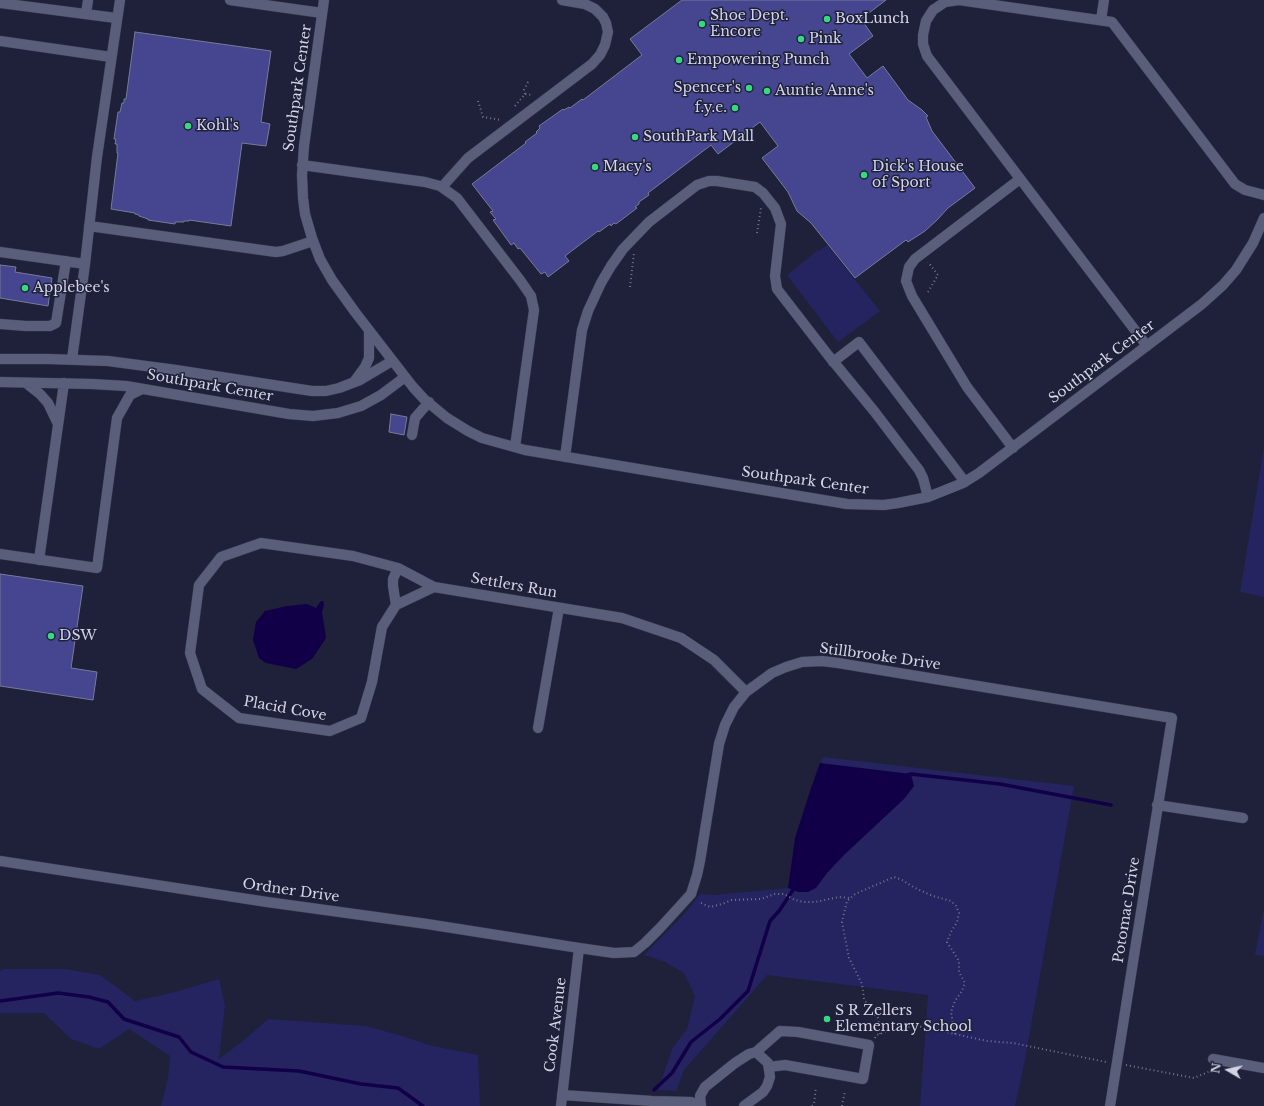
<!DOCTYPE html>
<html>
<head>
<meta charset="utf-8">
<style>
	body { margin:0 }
	#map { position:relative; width:1264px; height:1106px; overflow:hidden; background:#1f2039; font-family:"Libre Baskerville",serif }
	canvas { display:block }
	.north { position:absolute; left:1208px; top:1050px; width:40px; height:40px; -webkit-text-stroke:3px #1f2039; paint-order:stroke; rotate:279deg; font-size:11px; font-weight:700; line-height:16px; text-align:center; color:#d3d5e6 }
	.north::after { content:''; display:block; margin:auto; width:14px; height:18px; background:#d3d5e6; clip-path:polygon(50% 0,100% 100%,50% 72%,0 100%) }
</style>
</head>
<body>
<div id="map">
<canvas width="1264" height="1106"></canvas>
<div class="north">N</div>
</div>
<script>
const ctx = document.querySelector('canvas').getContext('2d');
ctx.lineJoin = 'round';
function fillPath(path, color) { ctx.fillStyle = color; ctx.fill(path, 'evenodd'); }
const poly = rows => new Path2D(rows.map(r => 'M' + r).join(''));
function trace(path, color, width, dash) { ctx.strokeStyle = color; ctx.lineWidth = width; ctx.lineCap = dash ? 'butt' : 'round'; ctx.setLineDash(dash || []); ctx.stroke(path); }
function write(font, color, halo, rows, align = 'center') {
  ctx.font = font + ' "Libre Baskerville",serif'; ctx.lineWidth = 3; ctx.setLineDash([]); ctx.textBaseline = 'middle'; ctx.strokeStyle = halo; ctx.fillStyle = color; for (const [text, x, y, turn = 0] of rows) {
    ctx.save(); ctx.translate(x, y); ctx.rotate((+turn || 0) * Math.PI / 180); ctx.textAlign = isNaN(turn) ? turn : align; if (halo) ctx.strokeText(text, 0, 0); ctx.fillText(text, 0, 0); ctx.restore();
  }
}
const green = poly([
	[827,245,880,311,838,342,787,275,818,250,819,251],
	[1264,447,1264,597,1240,592],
	[823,757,1074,786,1025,1059,1015,1106,920,1106,928,995,767,975,684,1070,676,1091,658,1090,673,1047,687,1029,695,996,684,973,665,962,644,955,685,913,700,894,714,895,788,888,795,838],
	[1264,908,1264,956,1255,955],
	[4,969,65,969,100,975,135,1001,175,992,219,979,225,1005,219,1059,243,1041,268,1019,366,1026,399,1035,429,1045,478,1055,480,1106,161,1106,168,1078,170,1056,129,1029,99,1049,71,1039,44,1013,0,1013,0,971]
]);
const water = poly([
	[321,601,323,601,324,605,322,612,326,638,312,659,296,669,266,663,259,658,253,640,256,622,265,611,287,606,307,604,316,608],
	[820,763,911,774,914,786,904,799,844,855,827,873,816,888,808,892,798,892,788,888,795,838,810,791]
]);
const stream = poly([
	[907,775,911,774,1000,784,1111,805],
	[0,1001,58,993,89,997,108,1002,124,1019,179,1037,191,1052,223,1067,299,1071,361,1084,398,1088,423,1106],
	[654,1090,672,1073,691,1042,720,1019,748,991,770,921,779,911,795,887]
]);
const building = poly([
	[682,0,886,0,861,19,873,36,849,54,867,78,883,66,908,100,922,110,928,116,926,117,932,131,975,188,948,208,937,220,925,231,908,242,906,240,855,278,811,223,797,211,788,192,762,158,778,146,760,122,718,154,711,145,648,193,649,195,639,202,639,204,635,207,637,208,616,224,614,223,611,226,610,224,599,232,598,231,565,256,569,261,548,277,545,272,541,274,520,248,518,249,514,243,511,245,493,220,496,219,490,212,493,211,472,184,526,143,525,142,537,133,536,132,540,128,539,126,563,109,564,110,569,107,570,108,582,99,583,100,642,55,630,39,682,0],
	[135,32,271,51,261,122,270,124,266,146,242,143,231,226,189,220,189,221,184,221,184,222,175,222,175,224,148,220,148,219,139,216,139,215,135,214,135,213,111,209,118,153,117,153,117,144,115,144,116,139,114,139,118,112,120,112,122,103,124,103,124,99,126,99,135,32],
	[0,265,16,267,15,272,52,278,48,306,0,298,0,265],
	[391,414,407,417,404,435,389,432,391,414],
	[0,574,83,586,71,668,97,672,93,700,0,686,0,574]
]);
const path = poly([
	[525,94,524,90,529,80],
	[478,101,483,117,501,120],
	[515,106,525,94,533,95],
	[757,233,761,208],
	[630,287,634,253],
	[928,292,938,275,928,262],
	[701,903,710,907,722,904,732,900,761,899,775,894,784,894,795,900,804,902,815,902,839,897,850,898],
	[880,1034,878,1018,871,1011,864,999,862,984,849,958,842,922,847,901,855,894,894,877,902,880,915,888,933,896,951,901,956,906,959,913,957,922,951,932,947,942,959,961,959,972,965,983,962,991,955,1001,951,1012,955,1034],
	[875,1038,877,1035,885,1032,902,1028,918,1026,987,1041,1013,1043,1106,1062],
	[1126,1065,1194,1078,1213,1070],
	[812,1106,814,1104,816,1087],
	[842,1106,845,1091]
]);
const minor = poly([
	[230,0,322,13],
	[324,0,304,146,302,175,303,198,305,214,312,238,320,259,332,280,355,312,413,387,424,399,447,418,468,431,482,438,525,450,847,504,884,505,898,503,928,497,963,483,979,473,1202,304,1223,285,1236,270,1253,243,1264,218],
	[0,3,116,18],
	[86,14,88,0],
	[1101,20,1104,0],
	[0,41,111,57],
	[302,165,425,182,440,186,457,198,520,280,531,296,534,310,515,447],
	[442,187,468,158,592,64,600,55,605,45,608,32,606,23,603,17,595,9,585,4,562,0],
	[89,226,276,252,283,251,313,241],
	[0,252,85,264],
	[0,324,26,326,50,326,56,323,66,261],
	[1147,346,927,56,923,44,923,35,926,21,933,10,945,2,959,0,1112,22,1235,184,1245,190,1264,195],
	[0,359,48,359,108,361,176,370,312,391,326,391,339,388,360,380,392,361],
	[72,359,85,264,97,157,120,0],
	[833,362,859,342,965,482],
	[0,382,92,384,126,386,289,414,313,416,338,413,361,406,381,395,405,377],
	[354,382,365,367,369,358,369,331],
	[26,383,40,394,48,403,58,424],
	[412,435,415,418,429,402],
	[1013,448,967,387,912,296,906,281,909,267,915,259,1020,179],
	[565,457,582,330,588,311,601,283,611,266,623,249,649,222,697,185,709,181,717,181,755,187,763,193,775,208,781,224,775,276,777,289,828,355,874,411,919,470,923,478,928,497],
	[0,554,97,568,117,418,130,395,142,389],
	[39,560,64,383],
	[434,587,396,605,382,627,372,682,361,718,330,731,239,718,202,689,190,653,199,585,221,557,261,543,353,556,398,568,434,587,622,618,681,638,714,660,746,692],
	[396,605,393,586,393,579,398,568],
	[538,728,559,608],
	[1157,805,1243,818],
	[0,861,267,902,427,924,579,948,614,953,634,952,645,943,660,928,691,894,697,875,700,861,719,744,725,725,734,707,746,692,772,673,786,667,802,662,822,661,838,663,1172,718,1110,1106],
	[756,1052,780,1031,798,1032,869,1045,863,1079,785,1065,769,1067],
	[1213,1059,1264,1068],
	[562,1095,652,1101,691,1102,701,1106],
	[561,1106,579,948],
	[701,1106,700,1096,705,1087,735,1063,749,1054,756,1052,768,1063,770,1077,767,1086,763,1092,744,1106]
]);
const markers = [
	[827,19,4,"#37d880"],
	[702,24,4,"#37d880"],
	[801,39,4,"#37d880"],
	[679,60,4,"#37d880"],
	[749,88,4,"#37d880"],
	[767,91,4,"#37d880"],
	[735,108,4,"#37d880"],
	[188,126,4,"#37d880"],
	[635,137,4,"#37d880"],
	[595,167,4,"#37d880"],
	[864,175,4,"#37d880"],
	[25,288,4,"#37d880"],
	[51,636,4,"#37d880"],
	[827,1019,4,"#37d880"]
];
const poiNames = [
	["Shoe Dept.",710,16],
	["Encore",710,32],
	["BoxLunch",835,19],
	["Pink",809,39],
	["Empowering Punch",687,60],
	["Spencer's",741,88,"right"],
	["Auntie Anne's",775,91],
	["f.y.e.",727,108,"right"],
	["Kohl's",196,126],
	["SouthPark Mall",643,137],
	["Macy's",603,167],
	["Dick's House",872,167],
	["of Sport",872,183],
	["Applebee's",33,288],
	["DSW",59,636],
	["S R Zellers",835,1011],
	["Elementary School",835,1027]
];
const streetNames = [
	["Southpark Center",298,88,-82],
	["Southpark Center",1102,362,-37],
	["Southpark Center",210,386,10],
	["Southpark Center",805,481,8],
	["Settlers Run",514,586,10],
	["Stillbrooke Drive",880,657,8],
	["Placid Cove",285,709,10],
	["Ordner Drive",291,891,8],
	["Potomac Drive",1127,910,-81],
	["Cook Avenue",556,1025,-83]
];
fillPath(green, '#262361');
fillPath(water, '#110048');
trace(stream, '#110048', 3.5);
fillPath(building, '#454590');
trace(building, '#777b98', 1);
trace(minor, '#393a4f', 11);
trace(path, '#73758a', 2, [1, 3]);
trace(minor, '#5b5e7a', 10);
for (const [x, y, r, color] of markers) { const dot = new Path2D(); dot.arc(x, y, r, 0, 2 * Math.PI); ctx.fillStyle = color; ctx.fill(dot); trace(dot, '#1f2039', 1.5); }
write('14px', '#d3d5e6', '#1f2039', poiNames, 'left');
write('14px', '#d3d5e6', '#1f2039', streetNames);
</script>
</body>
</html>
